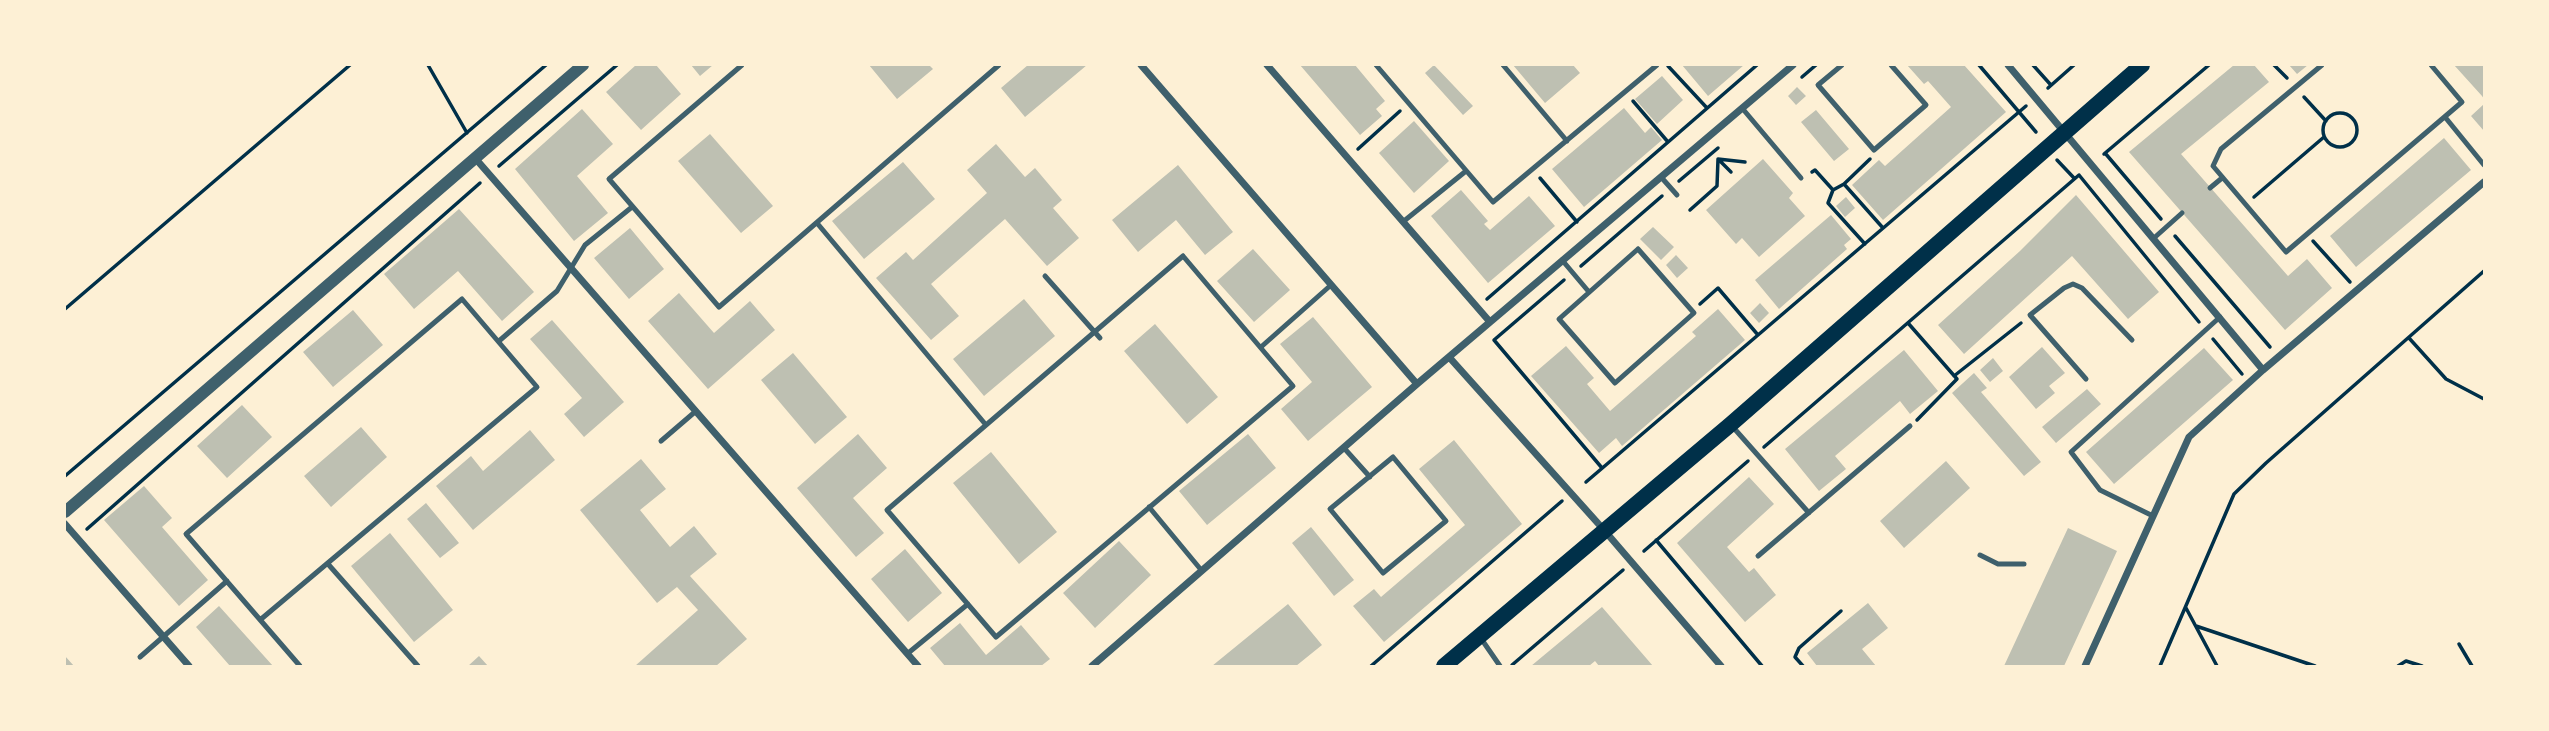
<!DOCTYPE html>
<html>
<head>
<meta charset="utf-8">
<style>
	body { margin:0 }
	#map { position:relative; width:2549px; height:731px; overflow:hidden; background:#fdf0d5; font-family:"Noto Sans",sans-serif }
	canvas { display:block }
	.frame { position:absolute; inset:0; border:66px solid #fdf0d5; pointer-events:none }
</style>
</head>
<body>
<div id="map">
<canvas width="2549" height="731"></canvas>
<div class="frame"></div>
</div>
<script>
const ctx = document.querySelector('canvas').getContext('2d');
ctx.lineJoin = 'round';
function fillPath(path, color) { ctx.fillStyle = color; ctx.fill(path, 'evenodd'); }
const poly = rows => new Path2D(rows.map(r => 'M' + r).join(''));
function trace(path, color, width, dash) { ctx.strokeStyle = color; ctx.lineWidth = width; ctx.lineCap = dash ? 'butt' : 'round'; ctx.setLineDash(dash || []); ctx.stroke(path); }
const building = poly([
	[636,65,656,65,681,94,641,130,606,92],
	[691,65,713,65,700,76],
	[869,65,929,65,933,69,897,99],
	[1028,65,1087,65,1025,117,1001,88],
	[1300,65,1355,65,1385,101,1376,109,1382,116,1360,135],
	[1434,65,1473,106,1463,115,1425,73],
	[1513,65,1573,65,1580,73,1545,103],
	[1682,65,1744,65,1708,96],
	[1907,65,1964,65,2006,112,1883,220,1852,185,1879,160,1885,166,1951,107,1928,81,1924,84],
	[2234,65,2254,65,2269,82,2181,154,2288,276,2307,259,2332,288,2285,330,2129,152],
	[2289,65,2308,65,2297,74],
	[2454,65,2484,65,2484,99,2482,96],
	[1662,76,1683,100,1657,124,1635,99],
	[1797,87,1806,96,1796,105,1788,96],
	[2484,104,2484,131,2471,116],
	[1624,108,1645,133,1651,127,1662,140,1584,207,1552,169],
	[582,109,613,144,577,176,608,213,574,241,515,169],
	[1816,110,1849,149,1834,161,1801,122],
	[1414,121,1449,161,1414,193,1379,153],
	[710,134,773,206,741,233,678,161],
	[2444,138,2471,170,2356,267,2330,236],
	[996,144,1025,177,1035,168,1062,200,1053,208,1079,238,1047,266,1005,219,931,284,959,316,931,340,876,278,906,252,913,260,987,193,967,170],
	[1763,159,1793,193,1789,198,1805,216,1759,257,1742,238,1736,244,1706,210],
	[903,162,935,199,864,259,832,221],
	[1178,165,1233,232,1205,255,1176,220,1138,252,1112,220],
	[1461,190,1488,221,1484,224,1490,230,1529,196,1555,226,1488,283,1431,216],
	[2076,195,2159,292,2128,319,2072,256,1964,354,1938,325,2020,251],
	[1846,197,1855,208,1845,217,1836,206],
	[459,209,534,292,502,321,458,271,414,309,384,274],
	[1831,215,1851,239,1844,245,1847,249,1779,309,1755,280],
	[1653,227,1674,247,1661,260,1640,239],
	[630,228,664,269,629,299,594,258],
	[1253,249,1290,290,1254,322,1217,281],
	[1676,255,1688,268,1677,278,1666,265],
	[679,293,714,333,750,301,775,330,708,389,648,321],
	[1024,299,1055,336,984,396,953,359],
	[1760,303,1769,313,1759,323,1750,313],
	[1718,309,1745,340,1622,446,1616,438,1599,453,1531,376,1566,346,1594,378,1587,384,1610,411,1696,336,1692,332],
	[353,310,383,345,333,387,303,352],
	[1313,317,1372,387,1308,441,1281,409,1312,382,1280,344],
	[552,320,624,402,584,437,564,414,582,398,530,339],
	[1155,324,1218,397,1187,424,1124,351],
	[2042,347,2065,373,2049,386,2055,393,2036,409,2009,377],
	[2204,348,2233,380,2114,484,2086,452],
	[1904,350,1938,391,1910,414,1900,401,1835,456,1846,469,1819,491,1785,449],
	[793,353,847,417,815,444,761,380],
	[1993,358,2003,371,1990,382,1980,370],
	[1974,373,1987,388,1981,392,2041,462,2024,476,1952,393],
	[2087,389,2101,404,2056,443,2042,427],
	[242,405,272,437,227,478,197,446],
	[361,427,387,457,331,507,304,476],
	[530,430,555,460,473,530,436,486,471,456,483,471],
	[858,434,887,468,853,498,884,533,856,557,797,488],
	[1248,434,1276,468,1207,525,1179,491],
	[1454,440,1522,524,1384,642,1353,606,1374,589,1381,597,1465,525,1419,469],
	[991,452,1057,532,1019,564,953,483],
	[641,459,666,489,640,510,670,547,694,526,717,554,690,576,747,639,716,666,635,666,698,610,677,587,657,603,580,510],
	[1946,461,1970,488,1904,548,1880,521],
	[1749,477,1774,504,1727,547,1749,572,1754,568,1776,595,1745,622,1677,543],
	[144,486,172,518,162,527,208,580,179,606,104,520],
	[426,503,459,543,440,558,407,519],
	[1311,527,1354,580,1334,596,1292,543],
	[2068,528,2117,551,2064,666,2004,666],
	[390,533,453,610,414,642,351,566],
	[1119,541,1151,575,1095,628,1063,593],
	[905,549,942,593,908,622,871,579],
	[1868,603,1888,628,1862,649,1876,666,1817,666,1807,653],
	[1288,604,1322,645,1296,666,1212,666],
	[219,606,273,666,230,666,196,627],
	[1602,607,1653,666,1599,666,1595,661,1589,666,1531,666],
	[960,623,986,655,1021,625,1050,659,1041,666,945,666,930,648],
	[65,656,74,666,65,666],
	[479,656,488,666,468,666]
]);
const path = poly([
	[428,65,467,133],
	[1979,65,2036,132],
	[2033,65,2050,84],
	[2274,65,2287,78],
	[1668,66,1707,108],
	[1802,77,1816,65],
	[2048,88,2074,65],
	[2304,97,2326,121],
	[1633,101,1668,142],
	'2323 130a17 17 0 1 1 34 0a17 17 0 1 1-34 0Z',
	[1358,149,1400,111],
	[2105,153,2161,219],
	[2104,154,2209,65],
	[1718,159,1745,162],
	[1719,160,1731,172],
	[2057,160,2074,178],
	[499,166,617,65],
	[1812,172,1815,170,1833,190,1828,203,1865,244],
	[2079,175,2199,322],
	[1540,178,1577,222],
	[1679,181,1718,148],
	[1844,184,1870,159],
	[1833,190,1844,184,1883,228],
	[2254,197,2324,137],
	[1690,210,1717,186,1718,159],
	[2175,236,2270,347],
	[2313,241,2350,282],
	[1581,266,1662,196],
	[1564,280,1494,340,1602,468],
	[1487,299,1757,65],
	[1700,304,1718,288,1758,335],
	[65,309,350,65],
	[1908,323,1957,379,1917,420],
	[2409,338,2446,379,2484,399],
	[2213,339,2242,374],
	[1954,376,2021,323],
	[1764,447,2079,175],
	[65,476,546,65],
	[1586,482,2026,106],
	[87,529,480,183],
	[1656,540,1762,666],
	[1644,551,1748,461],
	[2186,608,2217,666],
	[2196,626,2315,666],
	[2459,644,2472,666],
	[1512,665,1623,570],
	[1371,666,1562,501],
	[1803,666,1795,657,1799,648,1841,611],
	[2160,666,2234,494,2266,463,2484,271],
	[2398,666,2406,661,2422,666]
]);
const service = poly([
	[742,65,609,179,719,307,999,65],
	[1376,65,1493,202,1657,65],
	[1503,65,1567,141],
	[1842,65,1818,85,1874,150,1926,105,1891,65],
	[2322,65,2221,149,2213,166,2286,252,2462,102,2431,65],
	[1742,108,1801,178],
	[2445,117,2484,165],
	[1661,177,1677,195],
	[2210,188,2222,178],
	[1404,221,1466,171],
	[817,223,986,425],
	[2154,238,2182,213],
	[1638,249,1694,313,1615,383,1559,319,1638,249],
	[1183,256,1293,386,996,637,887,510,1183,256],
	[1562,260,1589,292],
	[1045,276,1100,338],
	[499,341,557,291,585,245,632,207],
	[1261,347,1331,285],
	[2086,379,2030,315,2064,288,2073,284,2082,288,2132,340],
	[1732,426,1809,513],
	[661,441,696,411],
	[1344,448,1370,477],
	[1393,457,1446,521,1383,573,1330,509,1393,457],
	[1149,507,1202,571],
	[2153,516,2100,490,2071,452,2220,317],
	[1980,555,1998,564,2024,564],
	[1758,556,1910,426],
	[328,564,418,666],
	[260,620,537,387,462,299,186,534,300,666],
	[1480,637,1500,666],
	[907,654,968,604],
	[140,657,227,581]
]);
const minor = poly([
	[1141,65,1417,384],
	[1267,65,1490,322],
	[2008,65,2263,370],
	[475,158,918,666],
	[1449,357,1604,530,1721,666],
	[65,524,189,666],
	[1092,666,1417,384,1793,65],
	[2085,666,2189,437,2263,370,2484,182]
]);
const tertiary = poly([
	[65,512,583,65]
]);
const primary = poly([
	[1444,666,1731,424,2142,65]
]);
fillPath(building, '#bec0b2');
trace(path, '#003049', 3.5);
trace(service, '#3f606c', 5);
trace(minor, '#3f606c', 7);
trace(tertiary, '#3f606c', 12);
trace(primary, '#003049', 16);
</script>
</body>
</html>
